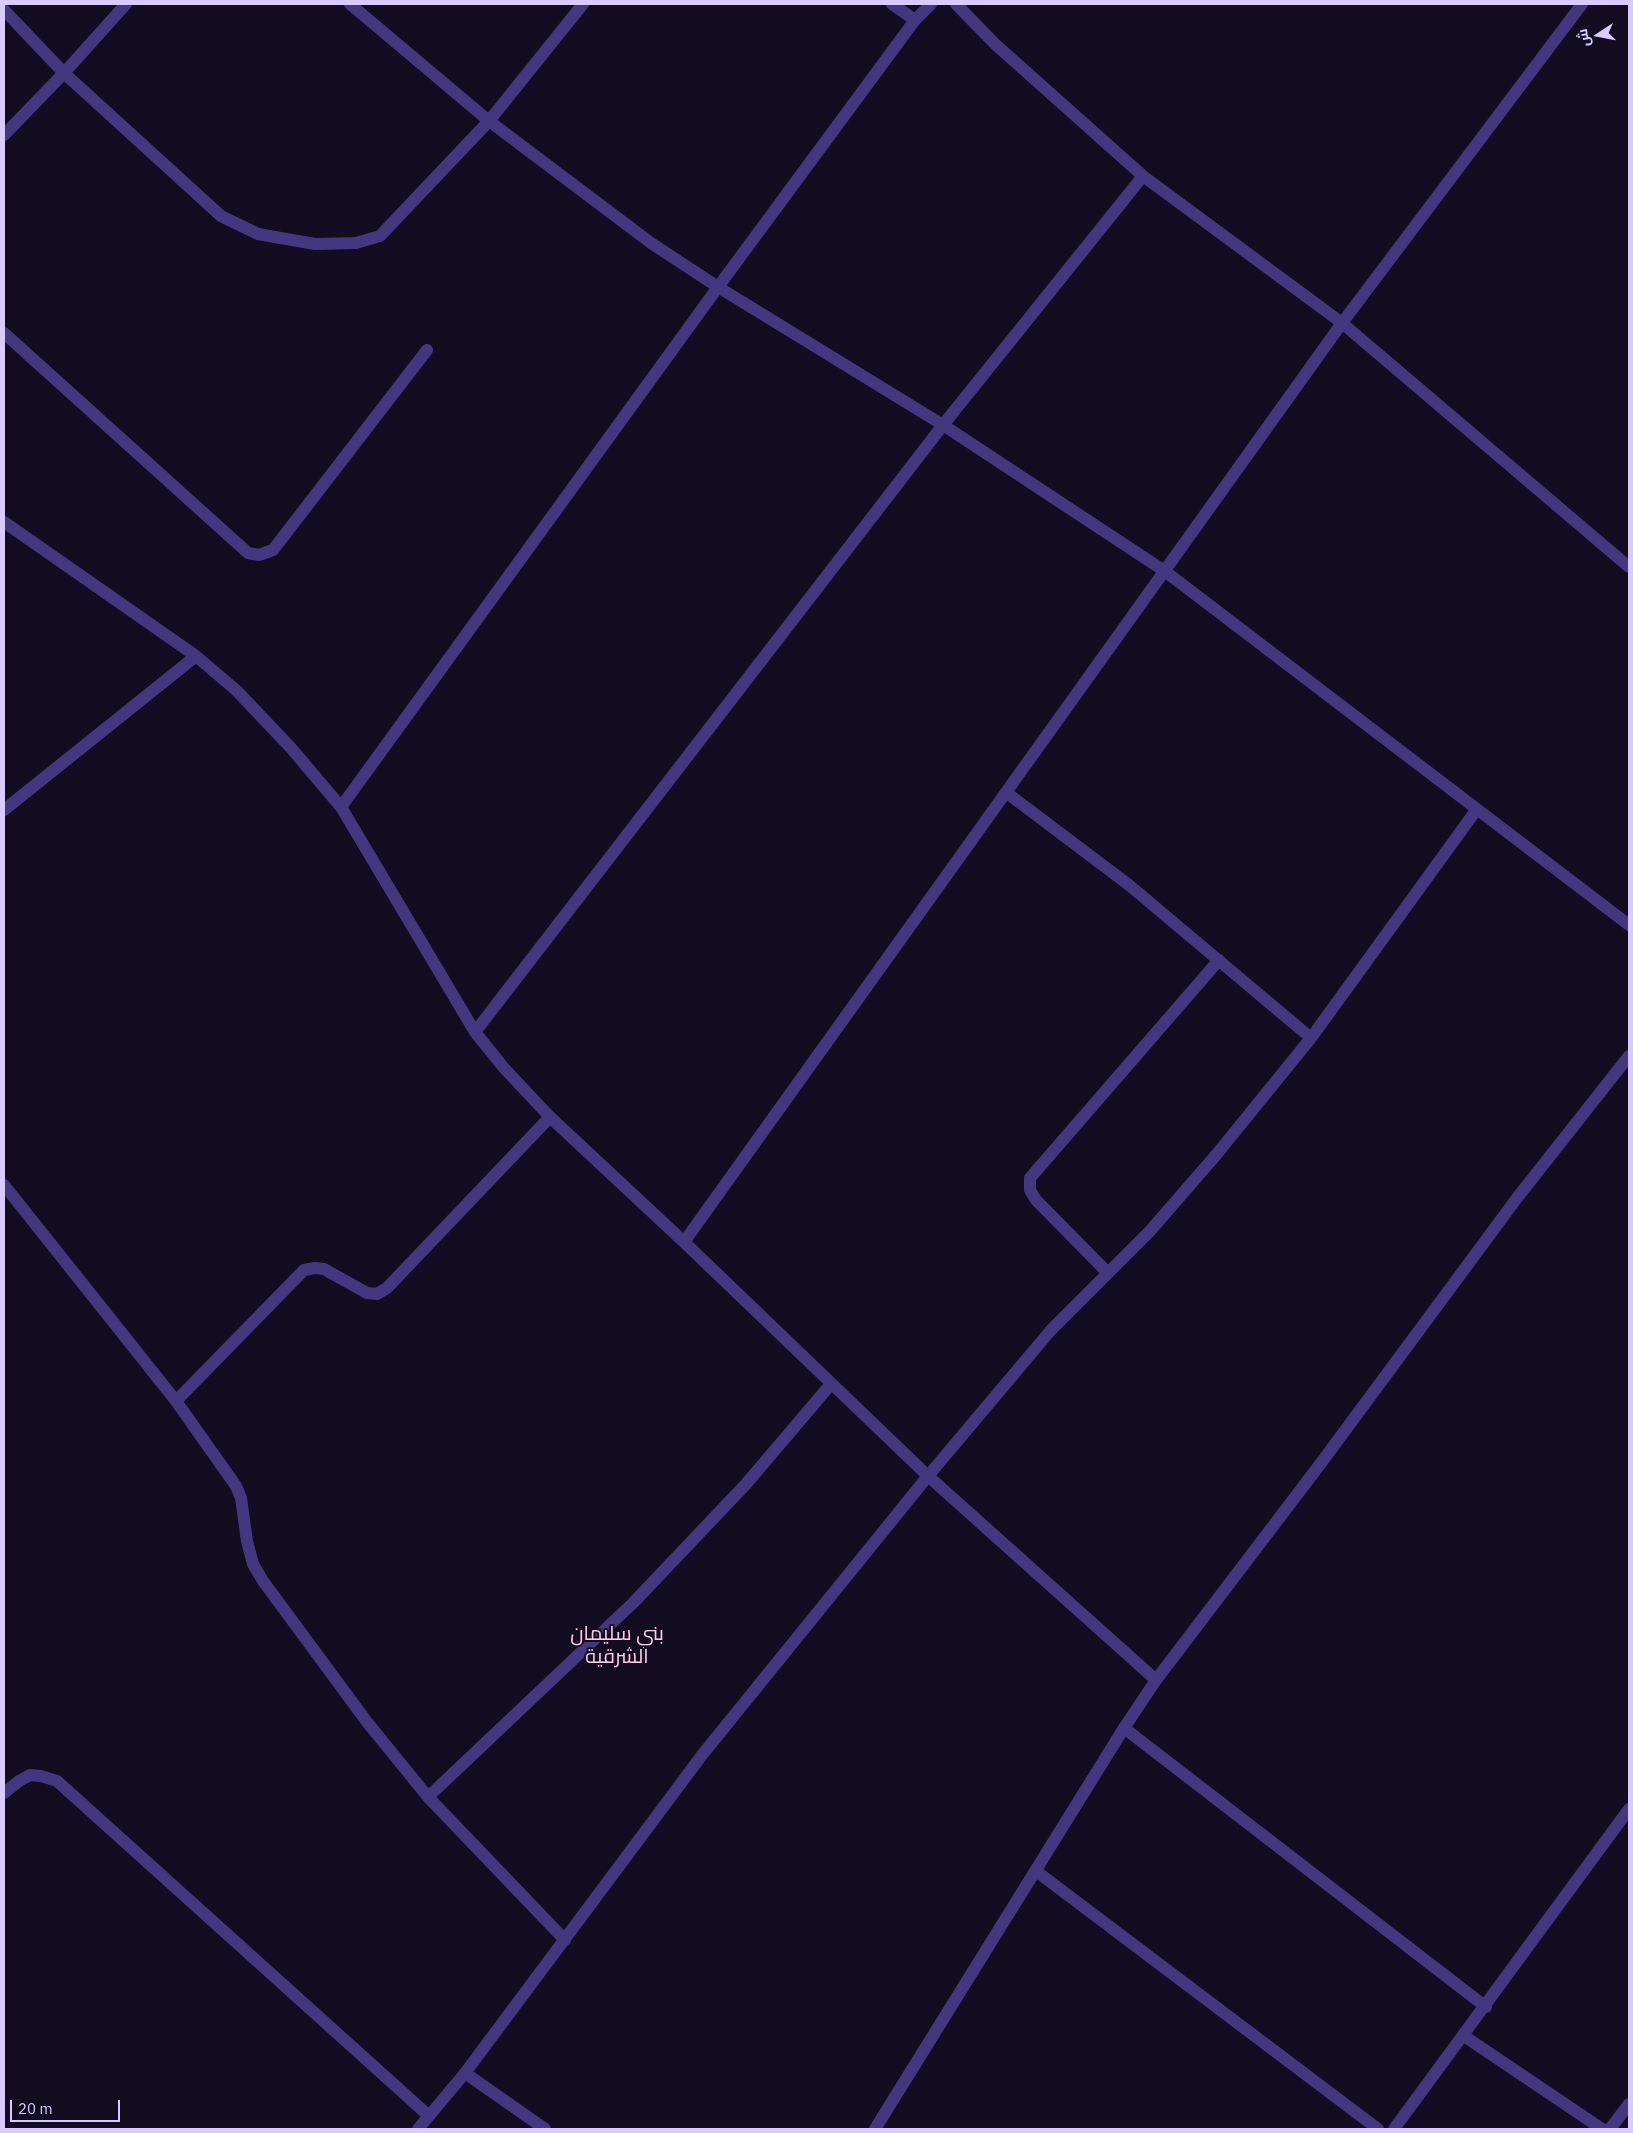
<!DOCTYPE html>
<html>
<head>
<meta charset="utf-8">
<style>
	body { margin:0 }
	#map { position:relative; width:1633px; height:2133px; overflow:hidden; background:#120d20; font-family:"IBM Plex Sans",Cairo,sans-serif }
	canvas { display:block }
	.frame { position:absolute; inset:0; border:5px solid #d8ccff; pointer-events:none }
	.north { position:absolute; left:1573px; top:10px; width:50px; height:50px; -webkit-text-stroke:4px #120d20; paint-order:stroke; rotate:259deg; font-size:14px; font-weight:700; line-height:20px; text-align:center; color:#d8ccff }
	.north::after { content:''; display:block; margin:auto; width:18px; height:22px; background:#d8ccff; clip-path:polygon(50% 0,100% 100%,50% 72%,0 100%) }
	.scale { position:absolute; left:10px; top:2100px; width:110px; height:22px; box-sizing:border-box; border:2px solid #d8ccff; border-top:0; padding-left:6px; font-size:15px; line-height:18px; white-space:nowrap; color:#d8ccff; -webkit-text-stroke:4px #120d20; paint-order:stroke }
</style>
</head>
<body>
<div id="map">
<canvas width="1633" height="2133"></canvas>
<div class="frame"></div>
<div class="north">ش</div>
<div class="scale">20 m</div>
</div>
<script>
const ctx = document.querySelector('canvas').getContext('2d');
ctx.lineJoin = 'round';
const poly = rows => new Path2D(rows.map(r => 'M' + r).join(''));
function trace(path, color, width, dash) { ctx.strokeStyle = color; ctx.lineWidth = width; ctx.lineCap = dash ? 'butt' : 'round'; ctx.setLineDash(dash || []); ctx.stroke(path); }
function write(font, color, halo, rows, align = 'center') {
  ctx.font = font + ' "IBM Plex Sans",Cairo,sans-serif'; ctx.lineWidth = 4; ctx.setLineDash([]); ctx.textBaseline = 'middle'; ctx.strokeStyle = halo; ctx.fillStyle = color; for (const [text, x, y, turn = 0] of rows) {
    ctx.save(); ctx.translate(x, y); ctx.rotate((+turn || 0) * Math.PI / 180); ctx.textAlign = isNaN(turn) ? turn : align; if (halo) ctx.strokeText(text, 0, 0); ctx.fillText(text, 0, 0); ctx.restore();
  }
}
const minor = poly([
	[350,4,489,121,651,243,718,287,943,425,1166,572,1629,925],
	[892,4,915,20],
	[956,4,995,44,1143,176,1342,323,1629,567],
	[4,10,64,73,221,216,258,234,315,244,356,243,380,236,489,121,583,4],
	[4,135,64,73,126,4],
	[4,333,248,553,259,555,273,550,427,350],
	[4,522,196,656,237,691,291,748,341,807,475,1032,504,1068,550,1117,684,1242,928,1476,1156,1680],
	[1007,793,1129,885,1311,1038],
	[341,807,718,287,915,20,931,4],
	[4,810,196,656],
	[475,1032,943,425,1143,176],
	[4,1185,176,1401,236,1486,241,1498,247,1541,253,1564,263,1581,367,1722,428,1797,565,1940],
	[684,1242,1342,323,1582,4],
	[1108,1273,1036,1200,1030,1190,1030,1178,1219,960],
	[176,1401,304,1270,315,1268,324,1269,367,1293,377,1294,387,1288,550,1117],
	[1124,1728,1486,2007],
	[4,1793,19,1781,30,1775,41,1776,57,1781,429,2116],
	[428,1797,633,1603,746,1484,831,1384],
	[1036,1871,1378,2129],
	[1464,2036,1602,2129],
	[465,2073,545,2129],
	[418,2129,465,2073,702,1755,928,1476,1051,1330,1150,1231,1216,1155,1311,1038,1477,809],
	[875,2129,1124,1728,1156,1680,1321,1463,1517,1198,1629,1056],
	[1394,2129,1629,1809],
	[1610,2129,1629,2104]
]);
const quarterNames = [
	["بني سليمان",617,1634],
	["الشرقية",617,1657]
];
trace(minor, '#43387f', 12);
write('20px', '#ffcee7', '#120d20', quarterNames);
</script>
</body>
</html>
